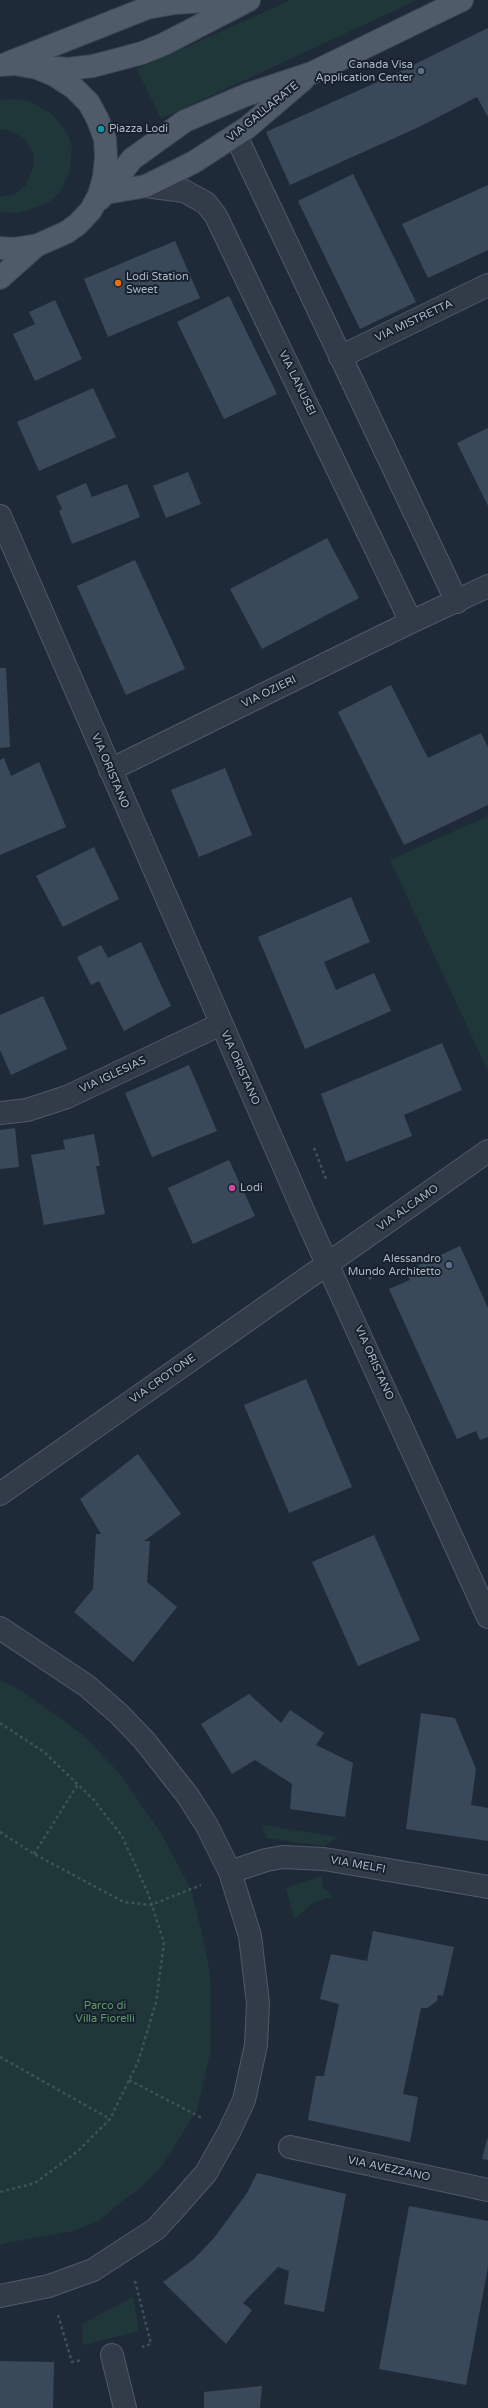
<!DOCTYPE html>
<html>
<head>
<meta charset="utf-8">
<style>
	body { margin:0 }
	canvas { display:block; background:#1e2a38 }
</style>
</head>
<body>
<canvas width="488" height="2408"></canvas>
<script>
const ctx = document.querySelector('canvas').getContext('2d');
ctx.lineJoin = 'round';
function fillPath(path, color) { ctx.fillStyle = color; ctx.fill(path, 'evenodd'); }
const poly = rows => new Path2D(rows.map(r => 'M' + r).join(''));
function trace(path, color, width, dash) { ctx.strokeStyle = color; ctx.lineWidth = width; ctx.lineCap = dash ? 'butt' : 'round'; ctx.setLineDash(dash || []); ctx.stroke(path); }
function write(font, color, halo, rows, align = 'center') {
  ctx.font = font + ' "Varela Round",sans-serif'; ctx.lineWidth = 4; ctx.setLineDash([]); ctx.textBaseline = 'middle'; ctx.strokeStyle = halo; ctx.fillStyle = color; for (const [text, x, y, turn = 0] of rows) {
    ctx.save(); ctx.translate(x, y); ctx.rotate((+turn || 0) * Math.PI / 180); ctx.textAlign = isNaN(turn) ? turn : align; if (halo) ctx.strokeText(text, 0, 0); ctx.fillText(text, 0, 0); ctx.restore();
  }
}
const green = poly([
	[291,0,417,0,161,119,137,69],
	[15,99,29,101,52,114,67,133,72,146,70,171,60,192,49,202,19,213,0,212,0,197,16,194,26,185,34,165,34,155,26,140,12,131,0,129,0,101],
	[488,816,488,1071,390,860],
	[0,1680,20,1690,82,1734,119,1773,161,1833,191,1890,201,1929,210,1973,211,2050,197,2110,162,2166,142,2186,98,2221,73,2231,0,2244],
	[262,1825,338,1837,324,1846,267,1838],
	[322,1876,322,1886,333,1896,313,1903,294,1919,286,1888],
	[133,2297,139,2331,83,2345,82,2324]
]);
const building = poly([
	[488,28,488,117,477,97,419,127,290,185,266,132,395,74],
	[353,174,416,302,360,329,298,201],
	[488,185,488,250,428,278,402,224],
	[175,241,200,298,108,337,84,279],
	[229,296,277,394,224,419,177,322],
	[55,300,82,359,35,381,13,334,35,324,29,312],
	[93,388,116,437,39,471,17,422],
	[488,428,488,506,457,443],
	[188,472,201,504,166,518,153,486],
	[86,483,92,497,127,484,140,517,72,544,59,511,62,509,56,496],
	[327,538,359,598,262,649,230,589],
	[135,560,185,669,126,695,77,586],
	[0,668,6,668,10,747,0,748],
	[391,685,428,758,481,733,488,747,488,805,404,845,338,712],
	[4,758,11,776,39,762,66,827,0,855,0,760],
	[225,768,252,835,199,857,171,790],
	[94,847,119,899,63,927,36,876],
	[351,897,370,942,324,962,336,990,374,973,391,1011,305,1049,258,937],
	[141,942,171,1006,124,1031,99,981,91,985,77,957,101,945,108,958],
	[43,996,67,1049,11,1075,0,1050,0,1015],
	[442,1043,462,1090,404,1115,412,1136,346,1162,321,1094],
	[189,1065,217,1131,152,1157,125,1093],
	[15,1128,19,1167,0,1169,0,1130],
	[94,1134,100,1166,96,1166,105,1214,44,1225,31,1155,65,1149,63,1140],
	[229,1160,255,1216,193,1244,168,1188],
	[460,1246,488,1308,488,1437,480,1440,476,1431,457,1439,389,1289,410,1280,406,1271],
	[306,1379,352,1487,289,1513,244,1405],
	[138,1454,181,1514,144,1541,150,1541,147,1582,177,1607,133,1662,74,1612,93,1589,96,1534,101,1534,80,1499],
	[374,1535,420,1640,358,1666,312,1562],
	[249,1694,281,1723,290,1710,324,1733,316,1745,353,1763,345,1817,290,1809,292,1784,255,1760,232,1774,201,1724],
	[421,1713,455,1718,476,1769,471,1805,488,1808,488,1841,406,1829],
	[373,1931,454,1947,443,1996,438,1995,437,2001,427,2008,421,2008,403,2094,418,2097,410,2142,308,2120,316,2076,324,2076,339,2004,320,1999,331,1954,367,1961],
	[487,2139,488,2139,488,2160,482,2159],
	[257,2173,346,2194,324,2312,284,2304,289,2271,278,2267,243,2303,252,2310,226,2344,163,2282,194,2259,214,2238,247,2193],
	[409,2206,488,2221,488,2267,466,2385,379,2369],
	[0,2361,54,2362,53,2408,0,2408],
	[262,2386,260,2408,204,2408,204,2392]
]);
const path = poly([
	[314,1148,326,1179],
	[369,1279,379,1272,376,1269],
	[0,1723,44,1752,93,1799,122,1836,148,1893,164,1943,156,2002,138,2062,110,2119,78,2151,35,2183,0,2192],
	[0,1832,34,1854,124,1902,151,1905,201,1885],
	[34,1854,78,1784],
	[0,2057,110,2119],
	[129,2080,202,2118],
	[135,2281,151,2344,142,2347],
	[58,2315,72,2362,82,2360]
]);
const minor = poly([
	[236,136,457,602],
	[146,186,184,191,206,203,216,216,411,622],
	[340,357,488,285],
	[0,516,309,1224,488,1617],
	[110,770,411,622,488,586],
	[0,1113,27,1110,67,1097,221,1024],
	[0,1494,488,1151],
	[0,1628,87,1686,119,1714,144,1740,188,1796,207,1826,230,1872,250,1936,258,2003,256,2045,244,2100,229,2132,206,2173,176,2207,156,2229,93,2270,49,2286,0,2296],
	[230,1872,266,1860,283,1857,303,1858,324,1859,488,1887],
	[290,2147,488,2190],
	[112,2355,125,2408]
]);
const major = poly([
	[8,63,147,8,175,3,221,0],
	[0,65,15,64,37,68,54,75,74,88,89,103,98,120,105,139,106,157,104,177,99,195,91,210,78,224,67,232,38,245,14,249,0,248],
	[43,67,68,69,93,66,142,53,164,44,249,0],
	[106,193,132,159,185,121,246,95,312,73,462,0],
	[100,199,106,193,146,186,194,162,248,127,303,80],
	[0,278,37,245]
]);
const markers = [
	[421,71,4,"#5c6f8a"],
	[101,129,4,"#0f9aa8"],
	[118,283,4,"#e8710a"],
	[232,1188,4,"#d1479c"],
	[449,1265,4,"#5c6f8a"]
];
const poiNames = [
	["Canada Visa",413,65,"right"],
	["Application Center",413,78,"right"],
	["Piazza Lodi",109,129],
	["Lodi Station",126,277],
	["Sweet",126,290],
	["Lodi",240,1188],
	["Alessandro",441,1259,"right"],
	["Mundo Architetto",441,1272,"right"]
];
const streetNames = [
	["VIA GALLARATE",263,112,-39],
	["VIA MISTRETTA",414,321,-25],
	["VIA LANUSEI",297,383,64],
	["VIA OZIERI",269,692,-26],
	["VIA ORISTANO",110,771,67],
	["VIA ORISTANO",240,1068,66],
	["VIA IGLESIAS",113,1075,-25],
	["VIA ALCAMO",408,1208,-35],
	["VIA ORISTANO",374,1363,66],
	["VIA CROTONE",163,1379,-35],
	["VIA MELFI",358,1865,10],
	["VIA AVEZZANO",389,2169,12]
];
const parkNames = [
	["Parco di",105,2006],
	["Villa Fiorelli",105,2019]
];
fillPath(green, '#203739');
fillPath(building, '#3a4959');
trace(minor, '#4f5a67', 24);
trace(major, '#3b4552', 24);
trace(path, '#3b5354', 2.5, [3, 3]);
trace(minor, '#323c49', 22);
trace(major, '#4f5b69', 22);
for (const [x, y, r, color] of markers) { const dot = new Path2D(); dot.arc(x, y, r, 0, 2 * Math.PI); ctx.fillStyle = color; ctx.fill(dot); trace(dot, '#17212d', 1.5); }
write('11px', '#acb7c6', '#17212d', poiNames, 'left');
write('11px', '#acb7c6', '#17212d', streetNames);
write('11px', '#62986c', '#17212d', parkNames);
</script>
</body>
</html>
